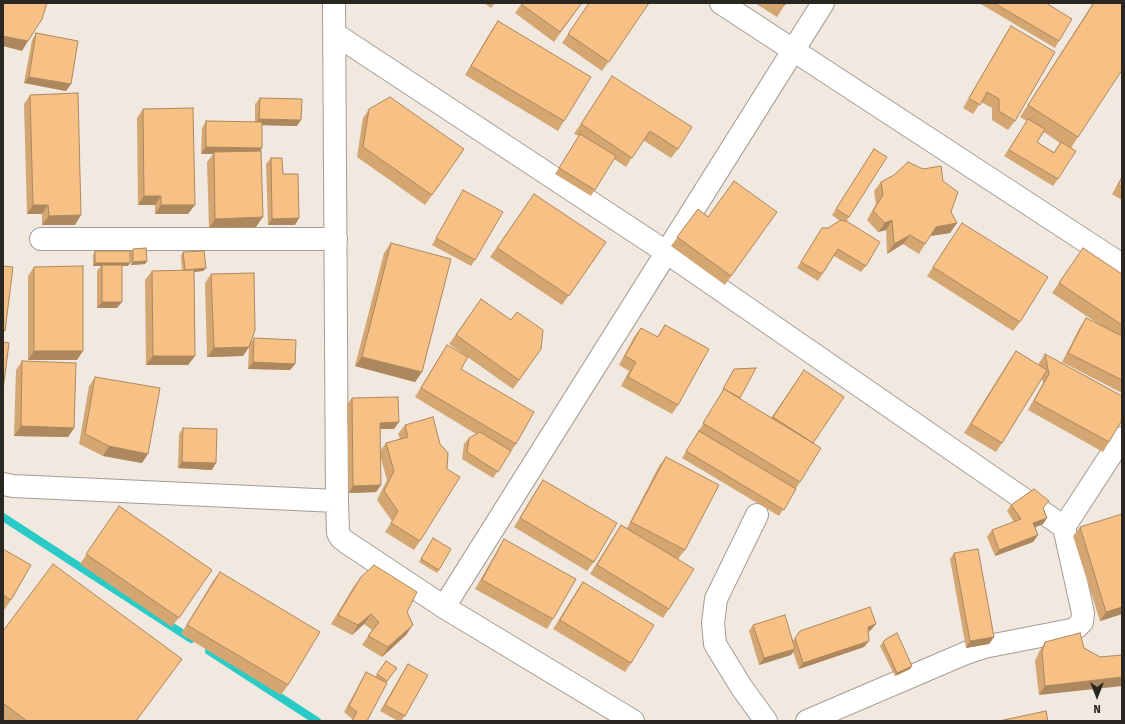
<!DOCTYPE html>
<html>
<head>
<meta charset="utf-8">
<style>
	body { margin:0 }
	#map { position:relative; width:1125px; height:724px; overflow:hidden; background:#f1e8df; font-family:"Fira Sans",sans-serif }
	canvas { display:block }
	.frame { position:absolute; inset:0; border:4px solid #2a2723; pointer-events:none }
	.north { position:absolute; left:1077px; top:676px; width:40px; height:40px; -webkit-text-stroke:3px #f1e8df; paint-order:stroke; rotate:180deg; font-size:11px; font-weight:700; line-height:16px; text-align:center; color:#2a2723 }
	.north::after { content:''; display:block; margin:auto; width:14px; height:18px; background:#2a2723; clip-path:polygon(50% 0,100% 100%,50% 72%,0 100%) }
</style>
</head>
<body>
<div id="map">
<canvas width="1125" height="724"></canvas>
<div class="frame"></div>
<div class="north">N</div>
</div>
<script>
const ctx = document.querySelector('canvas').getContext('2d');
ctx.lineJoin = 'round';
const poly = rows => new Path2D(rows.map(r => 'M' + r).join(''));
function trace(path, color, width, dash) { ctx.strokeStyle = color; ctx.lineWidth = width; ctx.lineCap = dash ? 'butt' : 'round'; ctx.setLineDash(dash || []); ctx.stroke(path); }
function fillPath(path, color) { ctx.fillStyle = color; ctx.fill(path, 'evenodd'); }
const stream = poly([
	[3,517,191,639],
	[209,651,317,721]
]);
const street = poly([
	[334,3,337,501,338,533,341,538,346,542,444,607,633,721],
	[721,3,1122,265],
	[335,34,666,252,1064,527,1083,613,1082,622,1077,627,1071,630,984,647,966,653,807,721],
	[41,239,336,239],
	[3,484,13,486,337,501],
	[757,515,716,599,713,623,715,644,742,688,766,721],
	[1064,527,1122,438],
	[444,607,823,3]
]);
const wall = poly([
	[484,3,495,3,491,8],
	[522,3,582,3,554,42,515,13],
	[589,3,649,3,602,71,562,43],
	[755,3,786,3,777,17],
	[979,3,1046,3,1059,41,1055,48],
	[1093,3,1122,3,1078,137,1071,148,1058,179,1053,186,1004,156,1027,121,1020,117],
	[1044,132,1060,143,1054,152,1037,142],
	[498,21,564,121,558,131,465,75,491,31],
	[1011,26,1015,121,1008,130,992,120,992,108,981,102,973,114,963,108,1005,35],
	[36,33,71,84,66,91,24,83,32,40],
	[612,76,678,149,671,158,643,140,626,167,614,159,591,196,555,174,579,136,574,134],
	[30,95,75,225,42,225,42,214,27,214,24,104],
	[260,98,297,126,262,125,260,151,256,227,209,228,207,162,213,154,201,154,202,128,206,121,255,122,255,104],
	[143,109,188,214,155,214,155,205,138,205,137,118],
	[369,109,464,149,425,205,357,157,363,118],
	[874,149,849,217,846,222,866,266,861,272,834,256,818,281,797,268,822,228,828,228,840,221,832,215],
	[271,158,283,174,299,218,295,225,268,225,266,164],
	[1122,176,1122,200,1112,194],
	[943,181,951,212,957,223,950,233,930,236,919,254,903,244,887,254,886,230,878,232,867,220,876,204,874,191,881,182],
	[463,190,475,260,471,266,432,245,459,197],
	[534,194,606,242,562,305,490,257],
	[698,209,708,217,777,212,725,285,671,246],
	[962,223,1020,322,1013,331,927,276],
	[391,243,422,372,415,382,355,366,384,253],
	[1083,248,1122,274,1122,393,1062,362,1080,327,1086,318,1103,327,1052,293],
	[133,249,147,261,145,264,131,265,130,252],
	[95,251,128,266,122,266,117,308,97,308,97,271,101,266,93,266,93,255],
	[183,252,206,268,203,271,194,272,195,356,188,365,146,365,145,280,152,271,182,270,181,256],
	[34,267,77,360,28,360,28,276],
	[211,274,251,342,254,338,295,364,290,370,248,369,249,347,243,356,207,357,205,283],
	[481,299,541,349,513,389,449,344],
	[665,325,678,405,672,414,621,386,629,371,619,365,634,337,641,328,657,337],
	[447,345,461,369,516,444,493,478,462,459,464,444,469,438,476,434,415,397,441,354],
	[1016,351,1039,366,1039,363,1045,354,1109,442,1103,452,1028,410,1043,383,1042,378,1002,443,996,452,964,433,1009,361],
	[22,361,74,428,68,437,14,436,16,370],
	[734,369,739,399,771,418,804,370,813,443,800,482,779,516,682,458,722,393,721,393],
	[95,377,142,463,103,456,79,444,89,386],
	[352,398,399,422,394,429,380,429,380,451,386,443,400,439,398,434,405,425,433,417,420,541,414,550,385,532,392,521,377,500,387,480,380,455,381,485,376,492,349,493,347,404],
	[183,428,212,470,178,468,179,434],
	[666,457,685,550,678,559,669,609,663,618,590,574,615,534,621,525,627,528,659,466],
	[543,480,594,562,587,571,514,527,537,489],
	[1011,505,1044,509,1047,518,1043,524,1035,527,1038,535,1033,542,995,556,987,537,992,530,1014,522,1007,511],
	[119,506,212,570,172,627,80,564],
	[1080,527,1122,614,1100,621,1073,536],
	[504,539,553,619,547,629,475,589,498,549],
	[431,541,439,570,437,573,419,562],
	[3,549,11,600,3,612],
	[954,553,994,637,989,644,966,648,950,559],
	[220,572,288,685,281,695,181,634,213,581],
	[361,577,406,635,382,657,362,645,372,630,364,624,352,635,331,624,354,586],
	[583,582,631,663,625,672,553,629,576,592],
	[753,625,793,641,800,631,871,630,868,632,864,647,799,669,793,652,791,655,759,665,749,631],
	[3,631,182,659,136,721,3,721],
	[883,642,912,666,910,669,895,676,880,646],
	[1045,642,1084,648,1100,657,1039,695,1035,661,1039,652],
	[386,661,397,668,386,683,367,721,351,721,352,719,344,712,362,679,366,672,375,677],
	[408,664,405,716,401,721,398,721,380,711,404,670]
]);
const shadedWall = poly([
	[3,36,28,41,22,51,3,46],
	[29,77,71,84,66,91,24,83],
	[259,119,301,120,297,126,254,125],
	[206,147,262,148,257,155,214,152,213,154,201,154],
	[144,196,161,196,155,205,138,205],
	[33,205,48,205,42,214,27,214],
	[161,205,195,205,188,214,155,214],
	[81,215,75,225,42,225,49,216],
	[263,217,256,227,209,228,215,219],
	[299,218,295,225,268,225,272,219],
	[892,220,886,230,878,232,885,223],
	[957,223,950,233,930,236,936,227],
	[910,235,903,244,887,254,894,244],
	[147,261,145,264,131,265,133,262],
	[95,263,130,263,128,266,93,266],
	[206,268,203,271,182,273,185,270],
	[102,302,122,302,117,308,97,308],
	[249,347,243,356,207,357,214,348],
	[34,351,83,351,77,360,28,360],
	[153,356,195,356,188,365,146,365],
	[362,357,422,372,415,382,355,366],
	[253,362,295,364,290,370,248,369],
	[399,422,394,429,375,429,380,423],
	[21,426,74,428,68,437,14,436],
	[109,446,148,454,142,463,103,456],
	[182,462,216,463,212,470,178,468],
	[381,485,376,492,349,493,353,486],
	[1047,518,1043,524,1029,530,1033,523],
	[1038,535,1033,542,995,556,999,550],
	[1122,607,1122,614,1100,621,1106,612],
	[371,614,364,624,352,635,358,625],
	[876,624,871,630,864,633,868,627],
	[413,625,406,635,382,657,388,647],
	[994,637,989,644,966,648,970,641],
	[869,641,864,647,799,669,803,663],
	[795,649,791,655,759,665,764,658],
	[912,666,910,669,895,676,897,673],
	[1122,677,1122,686,1039,695,1045,686]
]);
const building = poly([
	[3,3,47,3,42,19,28,41,3,36,3,3],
	[522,3,582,3,560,32,521,4,522,3],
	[589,3,649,3,609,62,568,34,589,3],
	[781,3,786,3,785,5,781,3],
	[994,3,1046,3,1072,19,1059,41,994,3],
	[1094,3,1122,3,1122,70,1078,137,1028,105,1094,3],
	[498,21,591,77,564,121,471,66,498,21],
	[1011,26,1055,52,1015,121,999,111,999,99,987,92,980,105,969,98,1011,26],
	[36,33,78,41,71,84,29,77,36,33],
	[612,76,692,127,678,149,650,131,632,158,581,124,612,76],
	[78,93,81,215,49,216,48,205,33,205,30,95,78,93],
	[390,97,464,149,432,195,363,147,369,109,390,97],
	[260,98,302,99,301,120,259,119,260,98],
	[193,108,195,205,161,205,161,196,144,196,143,109,193,108],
	[1028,119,1045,129,1037,142,1054,153,1061,142,1076,151,1058,179,1009,150,1028,119],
	[206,121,262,122,262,148,206,147,206,121],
	[580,134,616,156,595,190,559,168,580,134],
	[874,149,887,157,849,217,836,209,874,149],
	[261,151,263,217,215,219,214,152,261,151],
	[271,158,282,158,283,174,298,174,299,218,272,219,271,158],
	[908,162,923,169,941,166,943,181,958,192,951,212,957,223,936,227,925,244,910,235,894,244,892,220,885,223,873,211,883,195,881,182,894,175,908,162],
	[1122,178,1122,187,1118,185,1122,178],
	[734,181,777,212,731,276,677,237,698,209,708,217,734,181],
	[463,190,503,212,475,260,436,238,463,190],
	[534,194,606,242,569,296,497,248,534,194],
	[841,220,848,222,880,242,866,266,838,249,822,274,801,262,822,228,828,228,841,220],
	[962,223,1048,277,1020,322,933,267,962,223],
	[391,243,451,259,422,372,362,357,391,243],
	[146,248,147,261,133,262,133,249,146,248],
	[1083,248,1122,274,1122,325,1059,283,1083,248],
	[95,251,130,251,130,263,95,263,95,251],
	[204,251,206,268,185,270,183,252,204,251],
	[102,265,122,265,122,302,102,302,102,265],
	[3,266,13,267,5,331,3,330,3,266],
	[83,266,83,351,34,351,34,267,83,266],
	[194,270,195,356,153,356,152,271,194,270],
	[254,273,255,330,249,347,214,348,211,274,254,273],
	[481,299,511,320,517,312,543,330,541,349,519,380,456,335,481,299],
	[1086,318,1122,336,1122,380,1068,353,1086,318],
	[665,325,709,349,678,405,628,377,636,362,625,356,641,328,658,337,665,325],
	[254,338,296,340,295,364,253,362,254,338],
	[3,342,9,343,3,390,3,342],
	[447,345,468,357,461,369,534,412,516,444,421,388,447,345],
	[1016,351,1047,370,1002,443,971,424,1016,351],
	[1045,354,1122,396,1122,420,1109,442,1034,401,1049,374,1045,354],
	[22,361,76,363,74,428,21,426,22,361],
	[756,368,740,398,724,389,723,389,734,369,756,368],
	[804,370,844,397,813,443,773,417,804,370],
	[95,377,160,388,148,454,109,446,85,434,95,377],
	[724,389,821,448,800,482,703,423,724,389],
	[398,397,399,422,380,423,381,485,353,486,352,398,398,397],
	[433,417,440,444,448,453,447,469,460,477,420,541,391,523,398,511,384,491,394,471,386,443,408,437,405,425,433,417],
	[183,428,217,429,216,463,182,462,183,428],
	[699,431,796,489,784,510,686,451,699,431],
	[480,432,511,451,498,472,467,452,469,438,480,432],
	[666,457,719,485,685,550,631,522,666,457],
	[543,480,617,523,594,562,520,518,543,480],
	[1034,489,1049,501,1043,508,1047,518,1033,523,1038,535,999,550,992,530,1021,519,1011,505,1034,489],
	[119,506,212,570,179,618,86,554,119,506],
	[1122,514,1122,607,1106,612,1080,527,1122,514],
	[621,525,694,569,669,609,597,565,621,525],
	[433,538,451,549,439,570,421,559,433,538],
	[504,539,576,579,553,619,482,580,504,539],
	[3,549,31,565,11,600,3,595,3,549],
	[978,549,994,637,970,641,954,553,978,549],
	[53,564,182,659,136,721,27,721,3,703,3,631,53,564],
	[374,565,417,592,407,612,413,625,388,647,368,636,379,622,371,614,358,625,338,615,361,577,374,565],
	[220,572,320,632,288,685,187,625,220,572],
	[583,582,654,625,631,663,560,620,583,582],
	[870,607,876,624,868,627,869,641,803,663,795,638,800,631,870,607],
	[785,615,795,649,764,658,753,625,785,615],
	[897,633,912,666,897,673,883,642,886,639,897,633],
	[1080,633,1084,648,1100,657,1122,655,1122,677,1045,686,1042,652,1045,642,1080,633],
	[386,661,397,668,387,681,377,674,386,661],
	[408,664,428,675,405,716,385,705,408,664],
	[366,672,387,683,367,721,352,721,357,712,349,706,366,672],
	[1046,711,1048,721,999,721,1046,711]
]);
trace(stream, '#2acbc7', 8);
trace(street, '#a59d95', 24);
trace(street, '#fff', 22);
fillPath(wall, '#d4a672');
fillPath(shadedWall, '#ad875d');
fillPath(building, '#f7c185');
trace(building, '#ad875d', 1);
</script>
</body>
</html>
